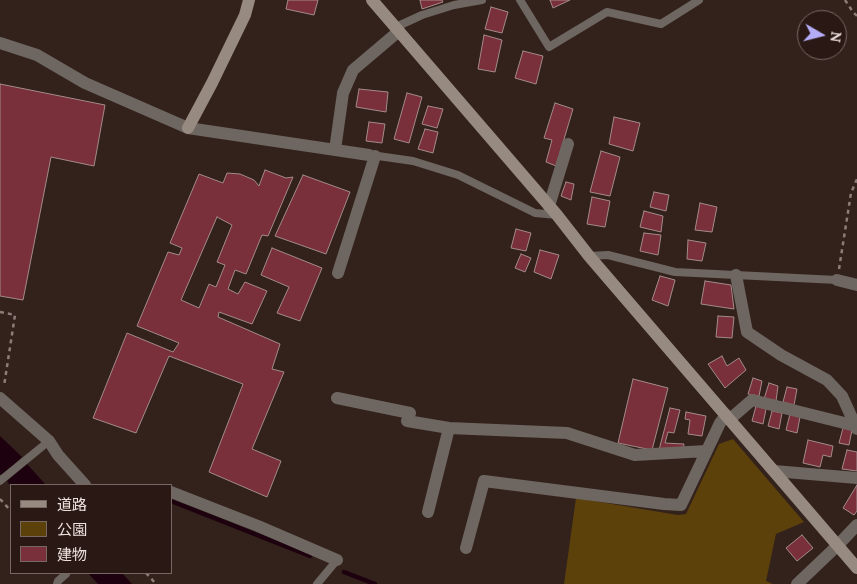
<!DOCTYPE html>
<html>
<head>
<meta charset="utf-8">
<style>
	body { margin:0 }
	#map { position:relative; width:857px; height:584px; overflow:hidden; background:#33211c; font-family:Lora,"Noto Sans JP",serif }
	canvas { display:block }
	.legend { position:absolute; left:10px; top:484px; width:162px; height:90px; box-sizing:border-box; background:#291813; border:1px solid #786864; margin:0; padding:6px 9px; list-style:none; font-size:15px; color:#eee1dd }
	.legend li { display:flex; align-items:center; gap:10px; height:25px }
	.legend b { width:25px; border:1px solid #786864 }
	.north { position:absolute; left:797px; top:10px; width:50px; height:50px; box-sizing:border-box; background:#291813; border:1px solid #786864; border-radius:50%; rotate:98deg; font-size:14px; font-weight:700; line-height:20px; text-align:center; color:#eee1dd }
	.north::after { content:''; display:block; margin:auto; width:18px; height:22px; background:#b5acf8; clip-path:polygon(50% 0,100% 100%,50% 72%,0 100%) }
</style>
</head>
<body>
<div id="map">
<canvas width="857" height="584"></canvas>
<ul class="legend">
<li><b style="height:6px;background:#968a81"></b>道路</li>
<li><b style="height:14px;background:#5c410b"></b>公園</li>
<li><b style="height:14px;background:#79303a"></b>建物</li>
</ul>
<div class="north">N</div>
</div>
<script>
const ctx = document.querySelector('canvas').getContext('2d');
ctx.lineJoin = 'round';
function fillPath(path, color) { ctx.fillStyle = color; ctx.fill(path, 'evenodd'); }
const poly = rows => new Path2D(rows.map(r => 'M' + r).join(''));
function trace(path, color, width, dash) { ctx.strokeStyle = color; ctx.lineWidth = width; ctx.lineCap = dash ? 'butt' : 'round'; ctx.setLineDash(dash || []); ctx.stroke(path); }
const green = poly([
	[733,439,804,522,776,534,766,581,773,584,564,584,576,498,678,515,686,514,719,444]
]);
const water = poly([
	[0,436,22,457,3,476,0,474],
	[27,464,46,485,11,485,11,486,7,481],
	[88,573,122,573,132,584,98,584]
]);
const stream = poly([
	[171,501,310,556],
	[344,572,375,584]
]);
const building = poly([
	[288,0,318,0,314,15,286,9,288,0],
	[420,0,442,0,443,2,422,9,420,0],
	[550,0,570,0,553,8,550,0],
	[491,7,508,12,502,33,485,29,491,7],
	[484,35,502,40,495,72,478,69,484,35],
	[523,51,543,56,536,84,515,78,523,51],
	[0,84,105,105,94,166,51,157,23,300,0,296,0,84],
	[359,89,388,92,386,112,356,107,359,89],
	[407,93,422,97,409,143,394,139,407,93],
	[555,103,573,109,556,166,546,162,552,140,544,138,555,103],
	[428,106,443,109,437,128,422,124,428,106],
	[614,117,640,123,633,151,609,144,614,117],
	[369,122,385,124,382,143,366,141,369,122],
	[425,129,438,132,433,153,418,149,425,129],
	[601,151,620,157,610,196,590,192,601,151],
	[265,170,286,178,293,177,268,236,262,235,246,274,235,270,228,289,238,294,245,282,267,291,252,324,219,312,218,317,280,344,272,369,284,372,252,449,281,461,267,497,209,472,243,384,169,356,136,433,93,418,127,333,173,352,179,343,137,326,168,252,179,255,182,248,170,243,199,174,223,183,227,173,240,174,254,180,259,186,265,170],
	[217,217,232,225,217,262,225,265,216,287,209,284,199,308,181,300,217,217],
	[303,175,350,192,326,254,275,236,303,175],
	[566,182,574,184,571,200,561,196,566,182],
	[654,192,669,195,666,211,650,207,654,192],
	[592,197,610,201,605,227,587,224,592,197],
	[700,203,717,207,712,232,695,230,700,203],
	[644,211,663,216,661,232,640,227,644,211],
	[516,229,531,233,526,251,511,248,516,229],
	[644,233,661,235,658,255,640,251,644,233],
	[688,240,706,243,702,261,687,259,688,240],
	[272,248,322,268,300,321,277,313,289,287,261,275,272,248],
	[540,250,559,255,551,279,534,272,540,250],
	[521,254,531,258,525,272,515,268,521,254],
	[660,276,675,280,668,306,652,300,660,276],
	[705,281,731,285,734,309,701,304,705,281],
	[718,316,734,317,732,338,716,337,718,316],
	[722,356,727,366,739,358,746,370,725,388,708,364,722,356],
	[753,378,762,381,759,396,748,394,753,378],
	[633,379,668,388,652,450,618,443,633,379],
	[769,383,778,386,776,401,764,399,769,383],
	[787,387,797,389,794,405,783,402,787,387],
	[756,406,766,409,763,424,752,421,756,406],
	[670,408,680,410,674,433,668,432,665,443,684,444,683,451,659,450,670,408],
	[772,411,782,413,779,429,768,426,772,411],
	[686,412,706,416,702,436,688,434,690,420,685,419,686,412],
	[790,414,800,417,797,433,786,430,790,414],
	[843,428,852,430,849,445,839,443,843,428],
	[808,440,833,446,831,457,823,455,820,467,803,463,808,440],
	[847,450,857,452,857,471,842,469,847,450],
	[857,485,857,511,854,515,843,508,857,485],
	[802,535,813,548,797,561,786,548,802,535]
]);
const path = poly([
	[845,0,853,12,857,16],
	[839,269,851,193,857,179],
	[0,312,15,315,4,386],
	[0,499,11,511],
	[146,573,156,584]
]);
const lane = poly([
	[520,0,549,47,607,12,661,24,699,0],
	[396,27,422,15,454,5,482,0],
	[371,155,413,161,458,175,535,213,557,215],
	[589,256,608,255,675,272,837,280],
	[0,481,49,441],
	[57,584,58,581,66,574],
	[317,584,337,560]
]);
const street = poly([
	[0,43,37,55,85,83,188,128,369,155],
	[335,150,343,93,353,70,399,31],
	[549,206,568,144],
	[338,273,375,156],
	[736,275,747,332,781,355,827,380,842,396,857,429],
	[837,280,857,285],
	[0,398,49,441,58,455,85,485],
	[337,398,410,413,407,421,449,428,567,433,635,455,706,451],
	[730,419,752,400,856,426],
	[774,471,857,478],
	[171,492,258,526,337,560],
	[428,512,449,428],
	[466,548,484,481,664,504,681,505,720,423,726,415],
	[797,584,838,545,857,525]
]);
const secondary = poly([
	[372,0,557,215,589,256,857,568],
	[188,128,212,83,245,15,249,0]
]);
fillPath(green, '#5c410b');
fillPath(water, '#1d010e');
trace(stream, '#1d010e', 4.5);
fillPath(building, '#79303a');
trace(building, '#a38b8c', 1);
trace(path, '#8d7d79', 2.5, [4, 4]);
trace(lane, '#6e6660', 8);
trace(street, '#6e6660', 12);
trace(secondary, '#968a81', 12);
</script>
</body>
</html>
